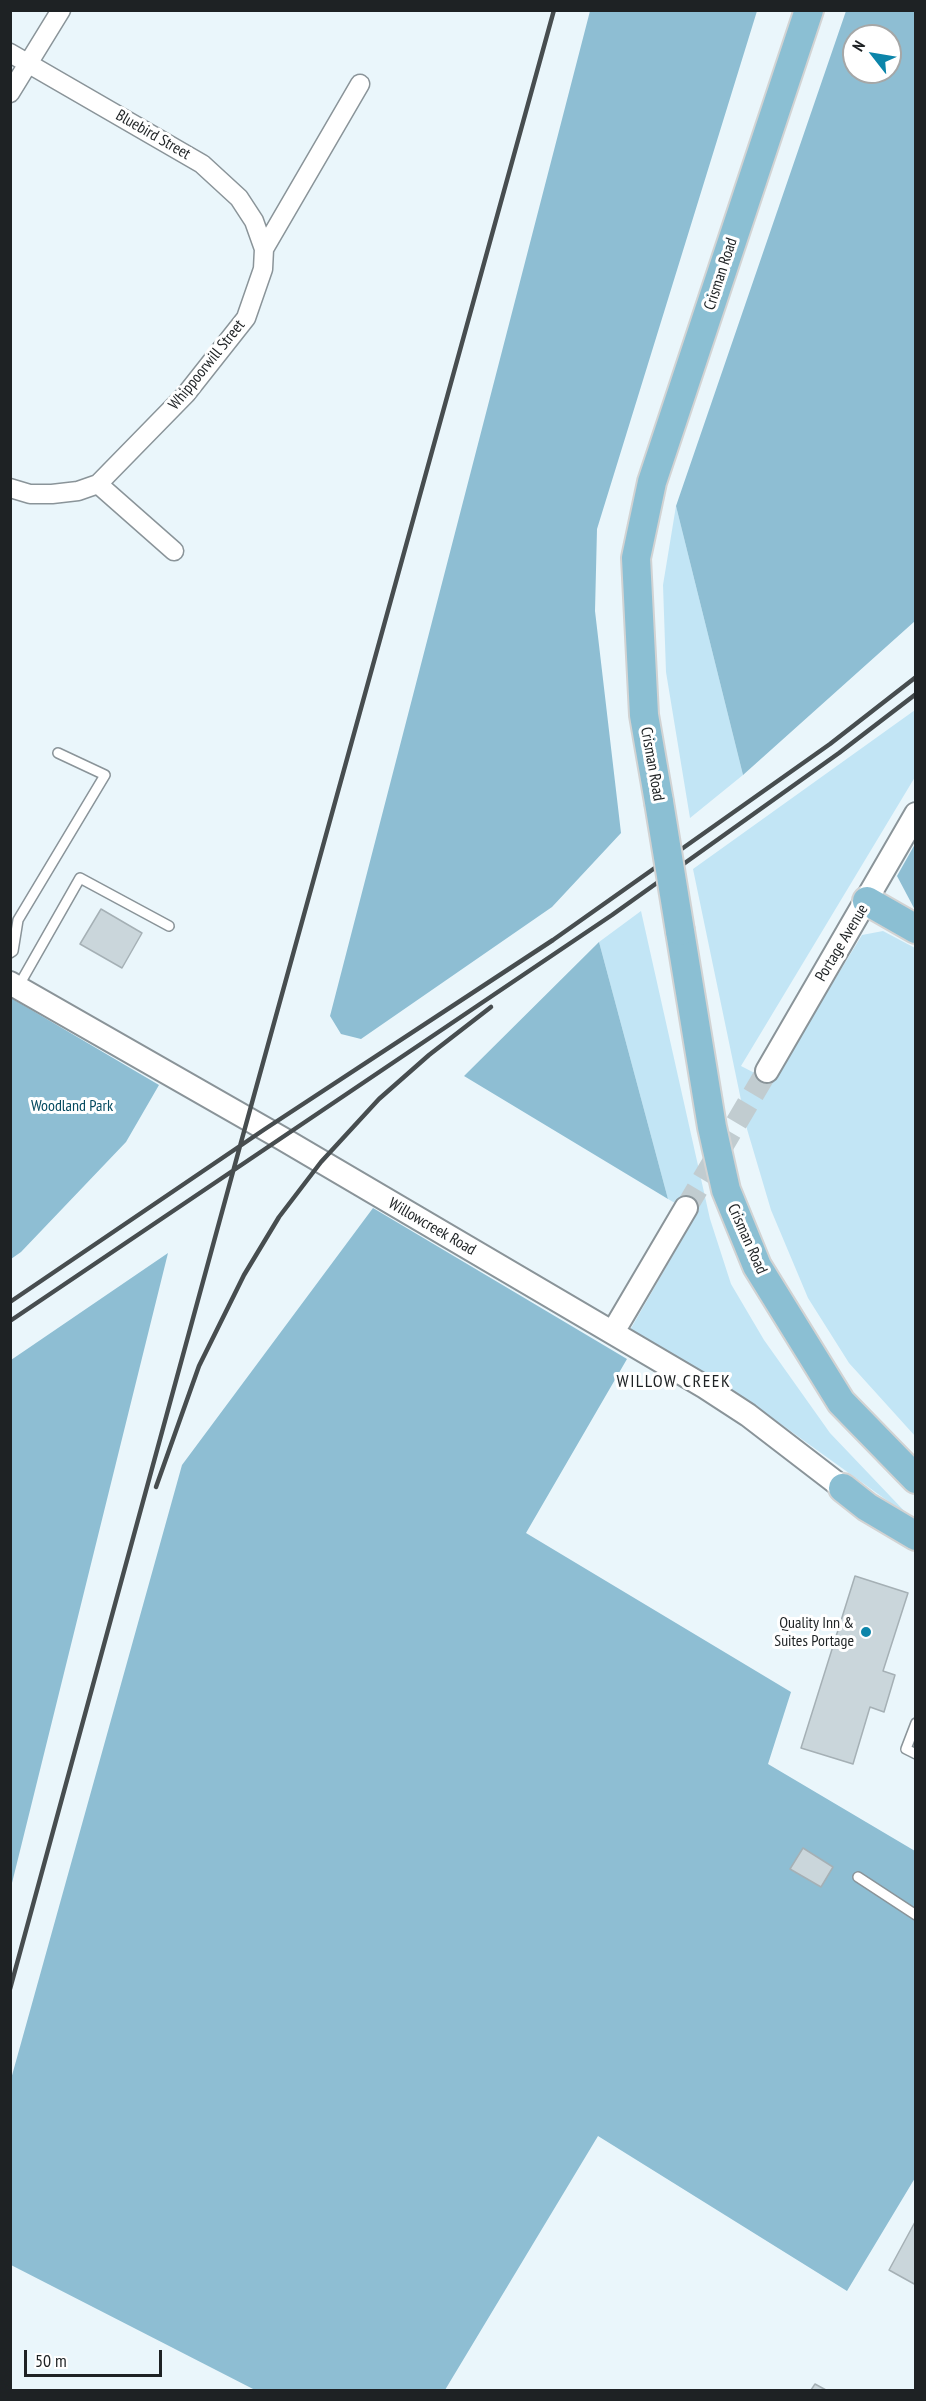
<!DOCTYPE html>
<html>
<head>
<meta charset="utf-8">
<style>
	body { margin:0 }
	#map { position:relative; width:926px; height:2401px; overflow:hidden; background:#eaf6fb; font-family:"PT Sans Narrow",sans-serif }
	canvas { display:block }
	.frame { position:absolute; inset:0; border:12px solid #1e2224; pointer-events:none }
	.north { position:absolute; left:842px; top:24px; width:60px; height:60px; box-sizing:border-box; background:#fff; border:2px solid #a5a7a7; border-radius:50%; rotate:301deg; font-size:16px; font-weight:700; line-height:24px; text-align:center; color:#1e2224 }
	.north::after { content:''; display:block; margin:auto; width:21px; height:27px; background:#0c85aa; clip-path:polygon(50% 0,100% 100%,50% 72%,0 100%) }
	.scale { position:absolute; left:24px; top:2350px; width:138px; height:27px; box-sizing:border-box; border:3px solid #1e2224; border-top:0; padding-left:8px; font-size:18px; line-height:21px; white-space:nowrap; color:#1e2224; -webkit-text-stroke:4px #fff; paint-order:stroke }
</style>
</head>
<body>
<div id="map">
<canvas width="926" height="2401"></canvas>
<div class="frame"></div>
<div class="north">N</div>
<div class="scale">50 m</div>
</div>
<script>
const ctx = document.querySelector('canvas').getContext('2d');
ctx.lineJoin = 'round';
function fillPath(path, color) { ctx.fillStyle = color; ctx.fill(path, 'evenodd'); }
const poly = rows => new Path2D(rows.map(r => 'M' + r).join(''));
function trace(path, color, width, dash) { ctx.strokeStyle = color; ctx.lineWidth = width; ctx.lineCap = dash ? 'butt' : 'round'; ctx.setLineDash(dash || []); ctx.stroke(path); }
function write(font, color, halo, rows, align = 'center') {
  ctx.font = font + ' "PT Sans Narrow",sans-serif'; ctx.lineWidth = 6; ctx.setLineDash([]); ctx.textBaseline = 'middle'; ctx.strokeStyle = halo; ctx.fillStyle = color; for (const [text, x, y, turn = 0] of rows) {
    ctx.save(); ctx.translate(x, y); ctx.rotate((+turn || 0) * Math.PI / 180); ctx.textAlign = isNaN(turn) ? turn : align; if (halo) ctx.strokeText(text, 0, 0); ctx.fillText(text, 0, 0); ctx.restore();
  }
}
const green = poly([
	[676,506,743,775,690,818,666,672,663,585],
	[915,710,915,777,741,1066,772,1082,862,935,883,931,915,948,915,1436,849,1363,808,1298,771,1210,747,1129,693,869],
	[641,911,710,1219,731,1284,764,1340,830,1433,910,1517,732,1389,630,1330,696,1215,668,1199,599,942]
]);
const forest = poly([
	[590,11,757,11,597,529,595,611,621,833,552,907,361,1039,341,1034,330,1016],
	[846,11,915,11,915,621,743,775,676,506],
	[854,36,890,36,890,72,854,72],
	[915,844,915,910,897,876],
	[599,942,668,1199,464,1076],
	[11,998,159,1085,126,1142,21,1252,11,1259],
	[373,1208,627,1359,526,1533,791,1692,768,1764,915,1851,915,2178,847,2291,598,2136,445,2390,255,2390,11,2265,11,2079,182,1465],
	[168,1253,11,1887,11,1360]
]);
const building = poly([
	[101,909,142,933,122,968,80,944,101,909],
	[855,1576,908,1593,883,1671,895,1675,884,1712,870,1707,853,1764,801,1748,855,1576],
	[803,1848,833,1867,821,1887,790,1869,803,1848],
	[915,2222,916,2222,916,2285,889,2270,915,2222],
	[815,2384,826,2390,811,2390,815,2384]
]);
const tertiaryTunnel = poly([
	[686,1208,767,1071]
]);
const service = poly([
	[10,953,13,951,18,920,105,775,58,753],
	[18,987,80,878,169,926],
	[916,1723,906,1749,916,1754],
	[858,1877,916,1915]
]);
const minor = poly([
	[10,53,202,164,239,198,254,221,264,249],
	[10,93,61,10],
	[98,484,174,551],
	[10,488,30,494,52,494,78,491,98,484,186,394,246,318,263,269,264,249,360,84]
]);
const tertiary = poly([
	[10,983,283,1139,705,1387,748,1415,843,1488],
	[767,1071,916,814],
	[613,1332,686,1208]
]);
const primary = poly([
	[659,802,644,715,636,558,652,482,809,10],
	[867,901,916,929],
	[680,931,712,1127,726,1190,757,1266,841,1402,916,1479],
	[843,1488,867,1507,916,1536]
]);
const rail = poly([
	[10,1302,265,1129,553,940,830,744,916,677],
	[10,1321,612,915,839,753,916,694],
	[156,1487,199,1366,244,1275,279,1217,321,1162,379,1099,429,1055,491,1007],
	[10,1989,240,1146,554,10]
]);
const primaryBridge = poly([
	[659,802,680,931]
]);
const markers = [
	[866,1632,6,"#0c85aa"]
];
const streetNames = [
	["Bluebird Street",153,135,30],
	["Crisman Road",721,274,-72],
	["Whippoorwill Street",207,365,-51],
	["Crisman Road",652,764,80],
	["Portage Avenue",842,943,-59],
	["Willowcreek Road",432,1227,30],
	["Crisman Road",747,1239,66]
];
const parkNames = [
	["Woodland Park",72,1106]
];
const poiNames = [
	["Quality Inn &",854,1623],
	["Suites Portage",854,1641]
];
const neighbourhoodNames = [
	["WILLOW CREEK",674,1382]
];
fillPath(green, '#c2e5f5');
fillPath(forest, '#8ebed3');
fillPath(building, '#cad6db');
trace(building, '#a5b0b5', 1.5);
trace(tertiaryTunnel, '#c1ccd0', 22, [22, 11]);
trace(service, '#8a9499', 12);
trace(minor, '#8a9499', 21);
trace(tertiary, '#8a9499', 26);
trace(primary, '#d2d3d3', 32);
trace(service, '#fff', 9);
trace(minor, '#fff', 18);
trace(tertiary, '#fff', 22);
trace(primary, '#8bbfd3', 28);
trace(rail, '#474d4f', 4.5);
trace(primaryBridge, '#d2d3d3', 32, []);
trace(primaryBridge, '#8bbfd3', 28);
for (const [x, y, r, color] of markers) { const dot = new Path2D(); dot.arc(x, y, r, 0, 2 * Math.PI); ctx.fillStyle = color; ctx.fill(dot); trace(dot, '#fff', 2); }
write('16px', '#1e2224', '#fff', streetNames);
write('16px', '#03495f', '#fff', parkNames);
write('16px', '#1e2224', '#fff', poiNames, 'right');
ctx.letterSpacing = '1.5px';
write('18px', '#1e2224', '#fff', neighbourhoodNames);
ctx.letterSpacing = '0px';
</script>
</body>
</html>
